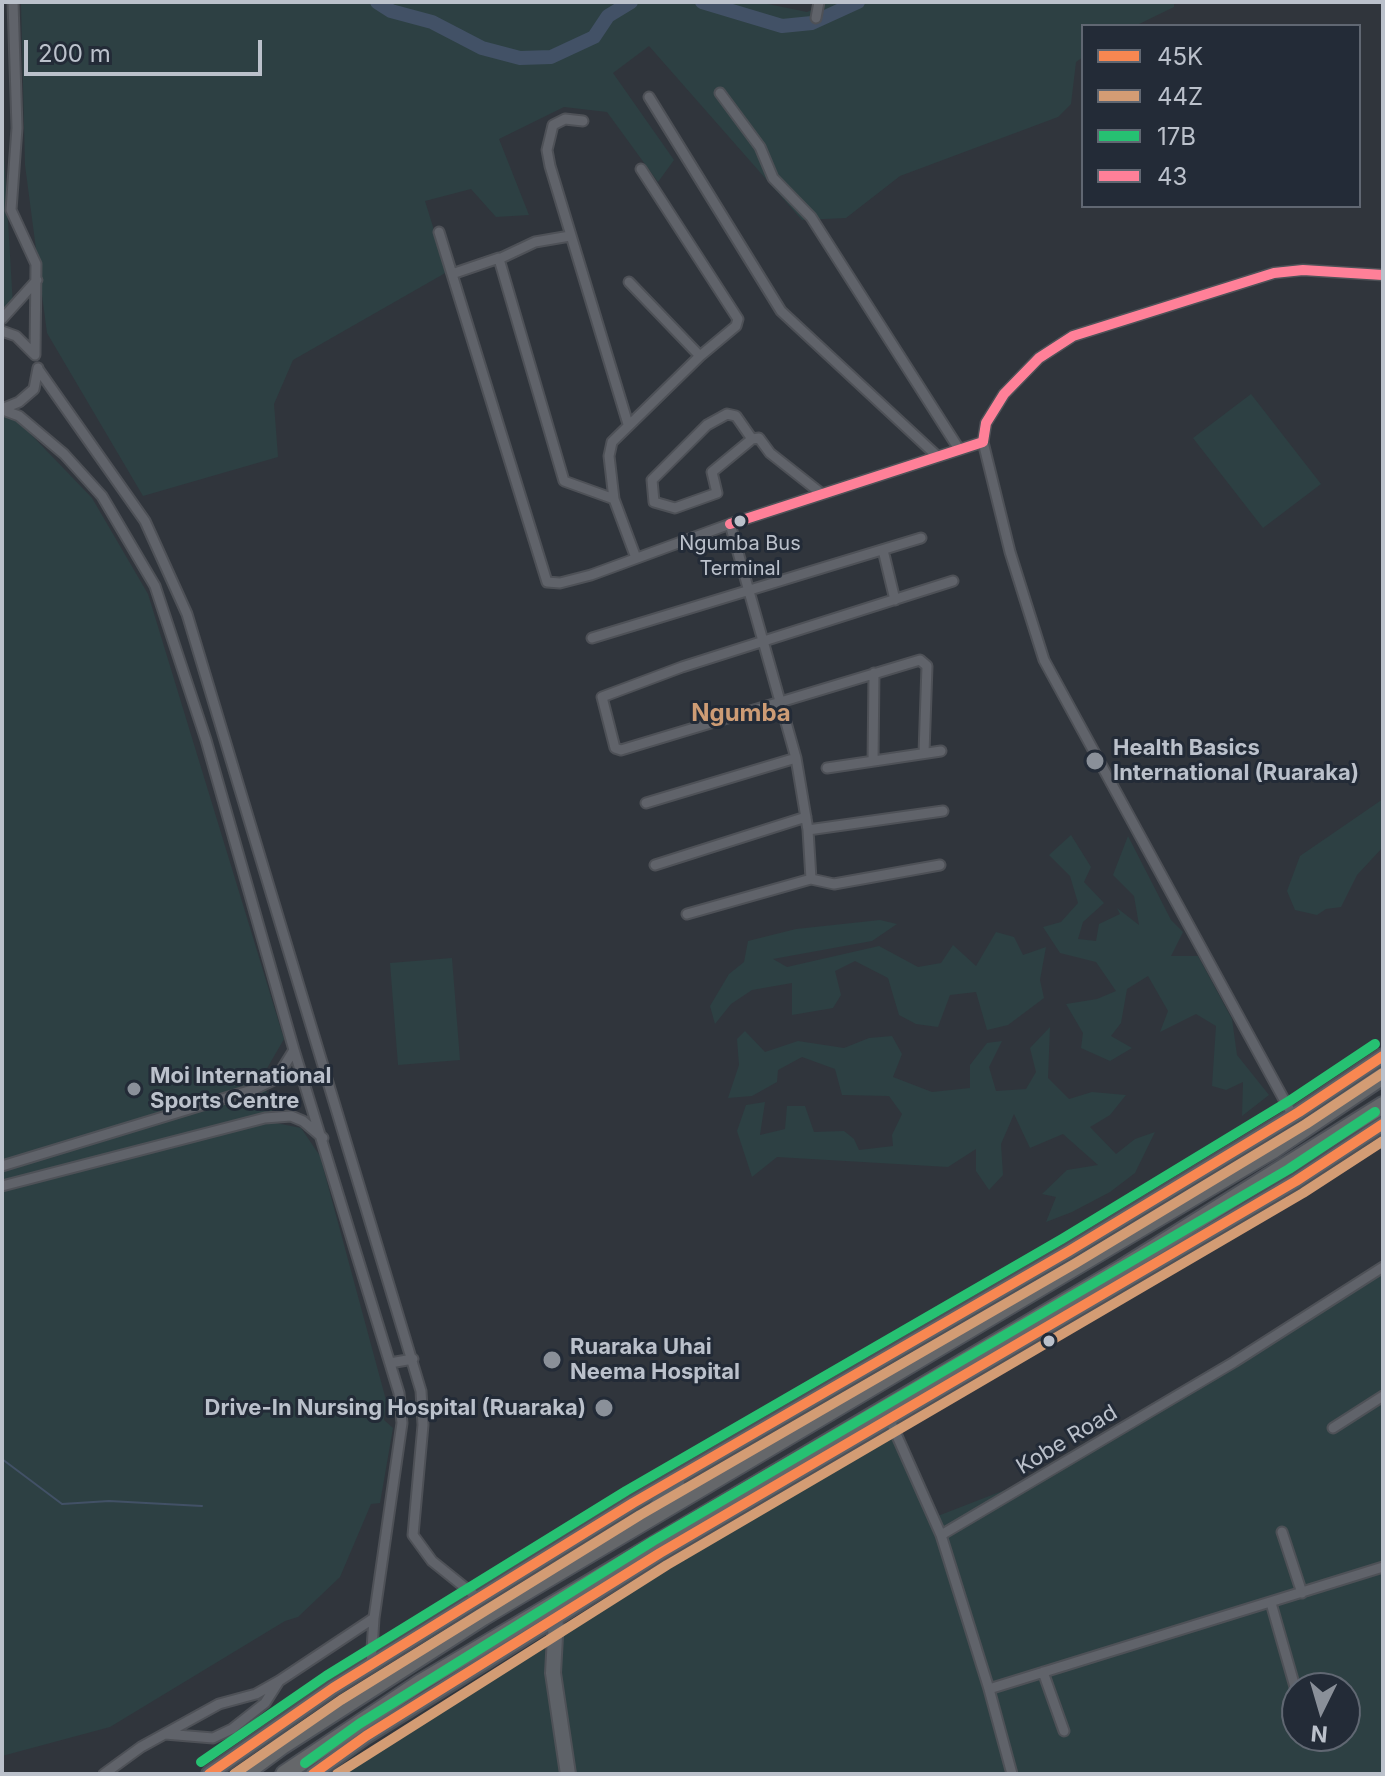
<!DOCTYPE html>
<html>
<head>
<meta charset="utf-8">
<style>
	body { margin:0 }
	#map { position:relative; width:1385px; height:1776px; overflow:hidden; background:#30353c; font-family:Inter,sans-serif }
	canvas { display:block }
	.frame { position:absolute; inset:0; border:4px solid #bbc1cb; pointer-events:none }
	.legend { position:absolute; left:1081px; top:24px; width:280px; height:184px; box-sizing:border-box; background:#232b37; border:2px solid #606772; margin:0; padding:10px 14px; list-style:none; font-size:24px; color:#bbc1cb }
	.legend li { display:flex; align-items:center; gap:16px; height:40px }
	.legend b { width:40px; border:2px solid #606772 }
	.north { position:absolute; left:1281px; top:1672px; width:80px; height:80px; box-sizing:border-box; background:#232b37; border:2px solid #606772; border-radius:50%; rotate:185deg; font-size:22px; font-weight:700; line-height:32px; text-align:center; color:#bbc1cb }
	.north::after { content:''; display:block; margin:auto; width:28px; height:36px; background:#8a9099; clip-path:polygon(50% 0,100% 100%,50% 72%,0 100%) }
	.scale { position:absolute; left:24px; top:40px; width:238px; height:36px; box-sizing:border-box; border:4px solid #bbc1cb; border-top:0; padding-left:10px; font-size:24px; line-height:28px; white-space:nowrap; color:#bbc1cb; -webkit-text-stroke:6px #232b37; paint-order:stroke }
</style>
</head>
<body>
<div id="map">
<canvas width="1385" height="1776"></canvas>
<div class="frame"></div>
<ul class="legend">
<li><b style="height:10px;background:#f88751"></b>45K</li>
<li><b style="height:10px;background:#d39c74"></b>44Z</li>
<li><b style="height:10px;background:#26c172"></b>17B</li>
<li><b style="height:10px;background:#ff8098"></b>43</li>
</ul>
<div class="north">N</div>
<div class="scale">200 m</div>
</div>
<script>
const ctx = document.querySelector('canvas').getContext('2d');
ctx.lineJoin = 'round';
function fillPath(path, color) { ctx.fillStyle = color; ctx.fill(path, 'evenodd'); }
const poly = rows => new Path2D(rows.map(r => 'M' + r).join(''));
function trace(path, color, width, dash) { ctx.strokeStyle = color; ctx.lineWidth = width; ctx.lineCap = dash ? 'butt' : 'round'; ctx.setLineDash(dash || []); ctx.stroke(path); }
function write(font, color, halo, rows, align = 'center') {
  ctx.font = font + ' Inter,sans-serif'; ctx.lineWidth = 6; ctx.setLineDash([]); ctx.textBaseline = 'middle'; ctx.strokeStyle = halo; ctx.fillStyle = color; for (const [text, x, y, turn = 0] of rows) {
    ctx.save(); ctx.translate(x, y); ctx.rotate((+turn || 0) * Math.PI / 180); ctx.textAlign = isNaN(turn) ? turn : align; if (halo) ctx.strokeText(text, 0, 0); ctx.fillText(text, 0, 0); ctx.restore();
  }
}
const green = poly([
	[21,2,758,2,807,12,830,2,1174,2,1174,7,1135,26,1083,26,1083,57,1076,62,1071,104,1058,117,900,176,846,218,802,220,649,46,613,73,674,160,658,182,607,112,564,107,499,139,529,215,496,217,471,189,425,201,447,272,293,360,274,404,278,457,143,496,47,333,25,165],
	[2,119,13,306,2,311],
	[1251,394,1321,484,1263,528,1193,438],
	[2,416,19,422,92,498,148,594,284,1039,262,1077,276,1123,301,1128,320,1156,386,1400,384,1420,393,1428,380,1503,371,1504,340,1577,298,1617,285,1621,110,1727,2,1756],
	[1383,799,1383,847,1357,875,1341,907,1326,909,1317,915,1295,910,1287,891,1300,856],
	[1071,835,1091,867,1084,882,1104,903,1083,922,1078,939,1096,941,1099,924,1120,914,1117,908,1139,925,1134,896,1113,875,1128,836,1171,920,1183,932,1171,956,1198,956,1232,1019,1237,1055,1269,1095,1242,1116,1243,1082,1226,1090,1212,1086,1216,1026,1196,1014,1160,1032,1168,1011,1148,976,1127,989,1121,1023,1111,1036,1132,1048,1110,1061,1081,1048,1083,1033,1066,1004,1097,999,1116,991,1096,962,1060,953,1043,927,1061,922,1078,903,1070,876,1049,855],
	[880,920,897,924,872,941,773,959,787,967,879,946,918,967,941,963,953,945,976,966,996,932,1014,937,1023,955,1046,947,1040,980,1044,998,1008,1025,987,1030,976,992,950,995,938,1027,916,1024,899,1015,888,978,855,961,835,971,841,995,833,1008,792,1015,792,983,752,990,731,1004,715,1024,710,1006,729,974,744,962,748,941,796,929],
	[452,958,460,1060,398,1065,390,963],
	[1050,1027,1048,1078,1069,1099,1092,1092,1126,1095,1110,1115,1090,1127,1116,1154,1135,1139,1155,1132,1135,1173,1110,1192,1072,1212,1046,1222,1056,1197,1042,1194,1067,1170,1098,1165,1063,1134,1030,1148,1014,1114,1001,1144,1003,1175,989,1190,976,1171,976,1149,948,1167,777,1157,752,1177,737,1131,746,1105,765,1102,760,1135,785,1129,787,1106,805,1106,814,1132,844,1131,854,1139,859,1150,893,1146,892,1135,902,1114,889,1096,842,1095,835,1069,802,1057,778,1070,777,1082,752,1096,728,1098,739,1065,737,1039,745,1031,765,1052,798,1041,844,1048,869,1038,892,1036,902,1054,893,1077,932,1092,970,1088,970,1065,987,1043,1002,1041,989,1067,996,1091,1026,1089,1036,1072,1030,1048],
	[1383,1263,1383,1774,343,1774,522,1659,891,1434,930,1519,1046,1474],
	[1297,1688,1345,1688,1345,1736,1297,1736]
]);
const stream = poly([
	[2,1459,62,1504,109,1501,202,1506]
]);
const river = poly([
	[377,2,391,11,432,22,482,48,520,58,551,57,594,37,608,16,631,2],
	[702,2,782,26,812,23,858,2]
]);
const street = poly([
	[13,2,17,128,11,210,36,264,35,355],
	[816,18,819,2],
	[720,93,760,147,773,178,811,217,959,449],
	[649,97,781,311,936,455],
	[583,121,565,119,553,125,547,150,550,166,628,424],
	[439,232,547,582,560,583,591,575,730,524,983,442],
	[570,236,535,242,499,259,564,481,614,499],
	[452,274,499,258],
	[629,282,700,356],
	[2,319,37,280],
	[2,331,16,336,34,354],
	[38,369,145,521,187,614,421,1391,423,1425,413,1535,432,1561,478,1598],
	[2,409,19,402,34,389,38,368],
	[3,410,19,416,64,454,102,496,155,586,206,740,294,1050,399,1393,402,1423,374,1618,371,1665],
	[752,439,712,472,717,493,675,508,654,502,652,480,707,425,727,414,736,416,752,439,759,438,770,453,822,494],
	[730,524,796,758,808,830,811,879],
	[883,550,895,600],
	[636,558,614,499,609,456,612,442,700,356,736,326,738,319,641,169],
	[592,638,921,538],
	[924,753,927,666,920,660,621,750,615,748,602,697,682,667,953,581],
	[873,761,874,673],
	[827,768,941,751],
	[646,803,796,758],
	[808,830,943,811],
	[655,865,806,817],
	[687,914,811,879,834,884,940,865],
	[1293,1116,1044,660,1010,552,983,442,986,423,1004,394,1039,358,1073,336,1274,273,1303,270,1383,275],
	[2,1166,255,1089,276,1079,294,1050],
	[2,1186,265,1118,291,1116,303,1121,323,1138],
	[390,1363,413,1359],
	[889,1418,941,1535,989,1689,1012,1774],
	[1333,1428,1383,1396],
	[1282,1532,1302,1593],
	[941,1535,1234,1362,1383,1267],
	[1271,1603,1297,1694],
	[1043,1672,1064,1731],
	[989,1689,1383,1567],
	[165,1734,213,1738,232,1729,265,1703,279,1681],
	[104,1774,141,1747,219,1704,256,1694,279,1681,374,1618]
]);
const secondary = poly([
	[647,1518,677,1482],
	[556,1618,553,1673,568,1774],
	[209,1774,333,1688,633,1503,1069,1251,1299,1112,1383,1056],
	[313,1774,366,1736,660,1553,1296,1181,1383,1124]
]);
const highway = poly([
	[244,1774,282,1746,483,1617,1273,1150,1383,1076],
	[284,1774,420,1683,1122,1268,1383,1105]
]);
const bus1 = poly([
	[209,1774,333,1688,633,1503,1069,1251,1299,1112,1383,1056],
	[313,1774,366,1736,660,1553,1296,1181,1383,1124]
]);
const bus2 = poly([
	[234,1774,341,1700,640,1515,1076,1263,1306,1124,1383,1073],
	[337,1774,667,1565,1303,1193,1383,1141]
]);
const bus3 = poly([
	[201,1762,326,1676,626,1491,1062,1239,1291,1100,1375,1044],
	[305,1763,359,1724,653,1541,1289,1169,1375,1112]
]);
const bus4 = poly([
	[730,524,983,442,986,423,1004,394,1039,358,1073,336,1274,273,1303,270,1383,275]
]);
const markers = [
	[740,521,7,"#bbc1cb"],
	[1095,761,10,"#8a9099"],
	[134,1089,8,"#8a9099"],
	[1049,1341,7,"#bbc1cb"],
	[552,1360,10,"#8a9099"],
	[604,1408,10,"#8a9099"]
];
const busNames = [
	["Ngumba Bus",740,544],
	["Terminal",740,569]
];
const poiNames = [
	["Health Basics",1113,748],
	["International (Ruaraka)",1113,773],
	["Moi International",150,1076],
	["Sports Centre",150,1101],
	["Ruaraka Uhai",570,1347],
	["Neema Hospital",570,1372],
	["Drive-In Nursing Hospital (Ruaraka)",586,1408,"right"]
];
const streetNames = [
	["Kobe Road",1067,1440,-31]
];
const neighbourhoodNames = [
	["Ngumba",741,714]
];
fillPath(green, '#2d4043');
trace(stream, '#425166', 2);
trace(river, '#425166', 14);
trace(street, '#4e5157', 13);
trace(secondary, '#4e5157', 18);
trace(highway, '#4d5158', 20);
trace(street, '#60636a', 9);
trace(secondary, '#5e6268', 14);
trace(highway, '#65676a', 16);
trace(bus1, '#f88751', 10);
trace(bus2, '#d39c74', 10);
trace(bus3, '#26c172', 10);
trace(bus4, '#ff8098', 10);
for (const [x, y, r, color] of markers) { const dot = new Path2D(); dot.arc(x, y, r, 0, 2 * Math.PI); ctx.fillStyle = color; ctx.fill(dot); trace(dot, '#232b37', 3); }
write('20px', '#bbc1cb', '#232b37', busNames);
write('bold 22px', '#bbc1cb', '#232b37', poiNames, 'left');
write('22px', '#bbc1cb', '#232b37', streetNames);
write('bold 24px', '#cd9c75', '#232b37', neighbourhoodNames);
</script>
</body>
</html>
